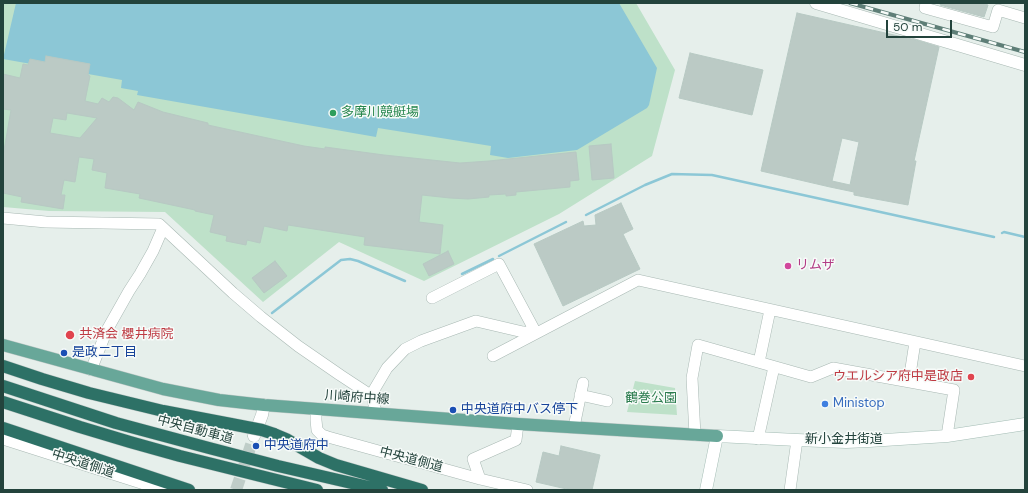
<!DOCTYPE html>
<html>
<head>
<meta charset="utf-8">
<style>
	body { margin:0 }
	#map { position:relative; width:1028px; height:493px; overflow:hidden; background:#e6efeb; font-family:"DM Sans",sans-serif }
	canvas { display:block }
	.frame { position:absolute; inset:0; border:4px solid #23433c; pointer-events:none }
	.scale { position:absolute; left:886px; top:20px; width:66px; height:18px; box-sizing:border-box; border:2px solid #23433c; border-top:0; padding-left:5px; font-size:12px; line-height:14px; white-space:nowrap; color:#23433c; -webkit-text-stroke:3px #f7fbf9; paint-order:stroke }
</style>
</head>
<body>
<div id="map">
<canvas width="1028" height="493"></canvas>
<div class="frame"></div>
<div class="scale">50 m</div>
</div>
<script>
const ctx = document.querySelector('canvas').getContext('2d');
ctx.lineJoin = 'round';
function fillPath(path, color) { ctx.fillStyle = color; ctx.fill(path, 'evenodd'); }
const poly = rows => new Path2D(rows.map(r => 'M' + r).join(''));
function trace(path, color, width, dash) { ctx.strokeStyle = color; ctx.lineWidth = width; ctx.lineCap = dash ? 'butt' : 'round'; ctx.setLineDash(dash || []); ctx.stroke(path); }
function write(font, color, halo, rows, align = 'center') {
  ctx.font = font + ' "DM Sans","Noto Sans JP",sans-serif'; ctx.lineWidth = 3; ctx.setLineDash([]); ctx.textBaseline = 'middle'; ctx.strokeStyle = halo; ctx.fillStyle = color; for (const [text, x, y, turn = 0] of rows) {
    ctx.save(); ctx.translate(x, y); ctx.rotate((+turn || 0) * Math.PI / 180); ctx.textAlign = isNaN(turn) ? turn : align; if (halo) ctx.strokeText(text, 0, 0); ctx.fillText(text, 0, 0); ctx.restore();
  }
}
const green = poly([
	[3,3,636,3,675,70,652,156,559,214,424,281,339,242,263,302,165,212,49,211,3,207],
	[635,381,675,388,677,415,627,412]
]);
const water = poly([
	[16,3,619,3,657,68,649,105,647,108,577,150,508,158,490,155,491,146,378,128,376,137,137,95,138,91,121,88,122,80,3,59]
]);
const stream = poly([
	[586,215,645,185,672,174,712,175,994,237],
	[1002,233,1004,232,1025,237],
	[499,256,566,222],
	[462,274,493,259],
	[272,313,341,260,350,259,358,261,405,281]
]);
const building = poly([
	[941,3,981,3,988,5,984,17,940,5,941,3],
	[797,13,916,40,939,47,914,161,916,161,908,205,854,195,854,192,830,187,761,171,797,13],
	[842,138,859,142,850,185,832,181,842,138],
	[690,53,763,70,752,115,679,98,690,53],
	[46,56,90,64,88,75,90,76,85,101,98,104,102,98,109,102,113,97,118,98,134,110,138,102,163,112,208,123,208,125,304,146,325,149,325,147,384,155,460,163,489,161,576,152,579,180,570,181,570,187,516,192,516,195,506,196,506,194,489,195,489,197,468,199,450,198,422,195,419,222,443,225,440,254,364,245,365,237,288,225,287,231,264,226,260,243,247,240,246,245,226,241,227,236,210,232,214,215,195,211,195,210,139,198,140,194,105,188,107,173,92,170,94,159,79,157,75,182,64,180,61,195,65,195,63,209,21,202,22,197,3,193,3,156,11,110,3,109,3,74,20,78,23,64,28,65,30,59,45,62,46,56],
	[67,113,97,118,80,138,50,133,53,118,66,120,67,113],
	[611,144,614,178,592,180,589,146,611,144],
	[621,203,633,229,623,234,640,269,563,306,534,244,583,221,584,226,596,225,595,215,621,203],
	[448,251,454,264,429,276,423,264,448,251],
	[275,261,287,276,264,293,252,278,275,261],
	[561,446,600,455,592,490,571,490,536,482,543,452,559,456,561,446]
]);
const tertiaryTunnel = poly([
	[236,490,254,436]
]);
const minor = poly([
	[926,3,925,8,993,27,998,10,1025,18],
	[3,218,46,222,159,224,233,293,261,317,298,346,340,375,372,396],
	[432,298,499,264,536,333],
	[493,356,638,280,1025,366],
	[759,362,770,310],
	[91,370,107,330,129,291,140,274,153,251,163,228],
	[909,381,915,342],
	[580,395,607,401],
	[316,409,316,420,317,430,322,435,328,437,480,479,527,490],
	[376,413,372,396,374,390,387,368,405,349,421,341,476,321,523,332,535,333],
	[574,427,583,383],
	[695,435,692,378,698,345,811,377,833,368,954,390,947,436],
	[3,439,163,490],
	[758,439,774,367],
	[480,479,473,459,516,440,518,424],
	[790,490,797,440]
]);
const tertiary = poly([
	[816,3,1025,65],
	[254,436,262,415,264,405]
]);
const secondary = poly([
	[706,490,717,436,797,440,846,442,869,441,947,436,1025,424]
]);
const primary = poly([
	[3,345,163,389,219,400,264,405,518,424,717,436]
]);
const motorway = poly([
	[3,366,42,379,89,393,163,411,231,424],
	[3,386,116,423,209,448,278,466,382,490],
	[3,402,80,427,130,442,180,456,317,490],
	[3,428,189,490],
	[274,434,286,439,319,458,336,465,422,490]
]);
const rail = poly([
	[850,3,1025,52]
]);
const motorwayBridge = poly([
	[231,424,262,430,274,434]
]);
const markers = [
	[333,113,4,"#2e9e5b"],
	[788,266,4,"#d1479c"],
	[70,335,5,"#e0444e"],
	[64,353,4,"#1a4fb4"],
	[971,377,4,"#e0444e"],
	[825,404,4,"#3f7fe0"],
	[453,410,4,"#1a4fb4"],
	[256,446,4,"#1a4fb4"]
];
const leisureNames = [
	["多摩川競艇場",341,113]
];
const hotelNames = [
	["リムザ",796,266]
];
const healthNames = [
	["共済会 櫻井病院",79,335],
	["ウエルシア府中是政店",963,377,"right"]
];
const transitNames = [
	["是政二丁目",72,353],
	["中央道府中バス停下",461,410],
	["中央道府中",264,446]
];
const streetNames = [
	["川崎府中線",357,398,4],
	["中央自動車道",195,430,15],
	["新小金井街道",844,440],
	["中央道側道",411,460,15],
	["中央道側道",83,464,18]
];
const parkNames = [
	["鶴巻公園",651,399]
];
const shopNames = [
	["Ministop",833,404]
];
fillPath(green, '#bee1c9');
fillPath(water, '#8cc7d6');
trace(stream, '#8cc7d6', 2.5);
fillPath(building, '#bbcac5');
trace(building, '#b7c9c3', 1);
trace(tertiaryTunnel, '#bfcdc8', 12, [12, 6]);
trace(minor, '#a8b8b3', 12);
trace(tertiary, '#a8b8b3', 13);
trace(secondary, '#a3bcb4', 13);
trace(primary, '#c1cac8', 13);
trace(motorway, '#c1cac8', 13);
trace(minor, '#fff', 11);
trace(tertiary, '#fff', 12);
trace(secondary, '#fff', 12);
trace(primary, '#68a799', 12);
trace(motorway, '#2d7166', 12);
trace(rail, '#5e7e77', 4);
trace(rail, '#f7fbf9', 2.5, [8]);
trace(motorwayBridge, '#c1cac8', 13, []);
trace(motorwayBridge, '#2d7166', 12);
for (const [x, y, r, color] of markers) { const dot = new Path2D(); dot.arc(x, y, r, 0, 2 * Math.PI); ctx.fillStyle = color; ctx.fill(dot); trace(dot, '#f7fbf9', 1.5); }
write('13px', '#27864d', '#f7fbf9', leisureNames, 'left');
write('13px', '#b23c85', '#f7fbf9', hotelNames, 'left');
write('13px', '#be3a42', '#f7fbf9', healthNames, 'left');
write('13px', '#164399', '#f7fbf9', transitNames, 'left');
write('13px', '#23433c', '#f7fbf9', streetNames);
write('13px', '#2b7c4e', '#f7fbf9', parkNames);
write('13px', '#366cbe', '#f7fbf9', shopNames, 'left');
</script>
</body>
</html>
